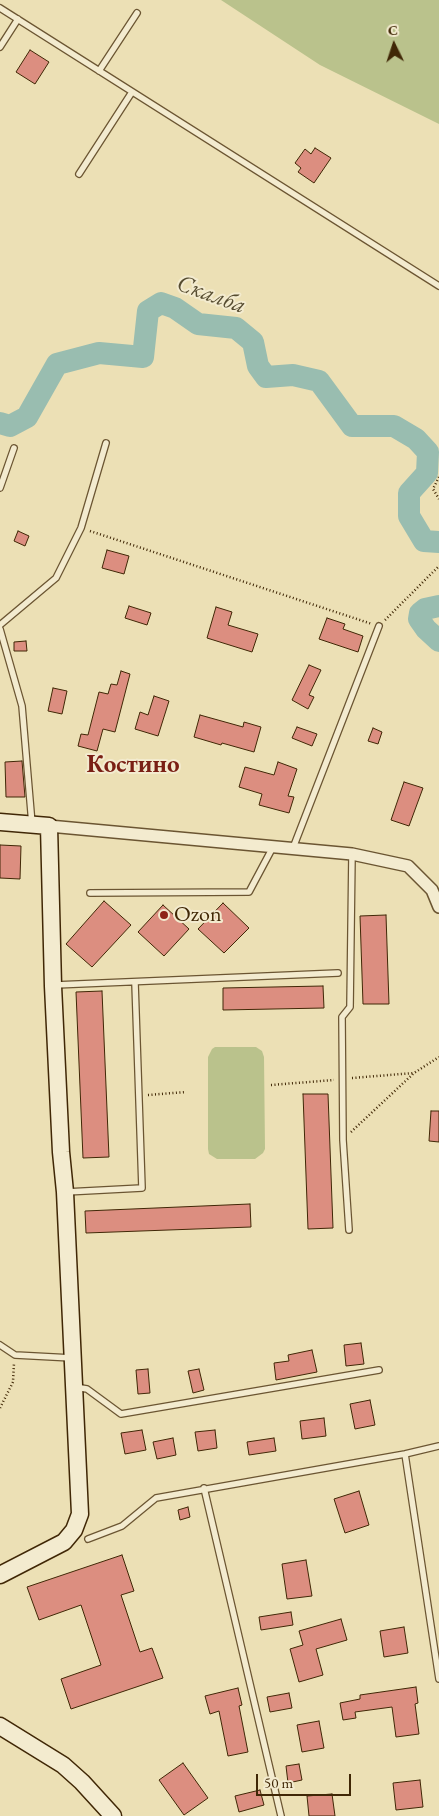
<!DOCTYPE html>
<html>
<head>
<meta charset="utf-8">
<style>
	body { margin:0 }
	#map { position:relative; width:439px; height:1816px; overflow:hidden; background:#ece0b5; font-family:"EB Garamond",serif }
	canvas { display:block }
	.north { position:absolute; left:369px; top:20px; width:50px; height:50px; -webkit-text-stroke:4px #f3ebcf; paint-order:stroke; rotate:356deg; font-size:14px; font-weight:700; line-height:20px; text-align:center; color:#402706 }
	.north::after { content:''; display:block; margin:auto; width:18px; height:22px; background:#402706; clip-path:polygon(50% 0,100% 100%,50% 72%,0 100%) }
	.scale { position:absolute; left:256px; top:1774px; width:95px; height:22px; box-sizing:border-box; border:2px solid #402706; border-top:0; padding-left:6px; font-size:15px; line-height:18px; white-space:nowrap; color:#402706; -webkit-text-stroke:4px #f3ebcf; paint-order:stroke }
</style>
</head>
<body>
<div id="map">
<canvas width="439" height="1816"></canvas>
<div class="north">С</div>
<div class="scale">50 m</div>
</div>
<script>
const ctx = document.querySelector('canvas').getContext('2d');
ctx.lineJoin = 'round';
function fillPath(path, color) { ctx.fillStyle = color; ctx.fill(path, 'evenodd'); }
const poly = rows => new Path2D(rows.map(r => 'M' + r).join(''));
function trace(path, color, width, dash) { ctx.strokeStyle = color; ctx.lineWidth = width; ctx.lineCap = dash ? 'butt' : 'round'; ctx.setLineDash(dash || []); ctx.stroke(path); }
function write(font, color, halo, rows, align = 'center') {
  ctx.font = font + ' "EB Garamond",serif'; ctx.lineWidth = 4; ctx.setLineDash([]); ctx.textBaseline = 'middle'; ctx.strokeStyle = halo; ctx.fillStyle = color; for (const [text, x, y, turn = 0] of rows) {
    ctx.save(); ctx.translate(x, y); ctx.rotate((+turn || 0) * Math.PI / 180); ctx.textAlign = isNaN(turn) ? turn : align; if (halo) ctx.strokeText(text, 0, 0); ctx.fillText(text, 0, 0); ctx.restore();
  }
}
const green = poly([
	[221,0,439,0,439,124,320,65],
	[215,1047,256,1047,262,1051,264,1057,265,1149,263,1153,255,1159,217,1159,209,1154,208,1149,208,1057,212,1049]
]);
const river = poly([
	[0,423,10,426,27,417,57,364,99,353,143,357,148,311,161,303,175,308,198,324,236,328,253,342,258,366,266,377,293,375,319,381,352,426,394,426,416,439,428,452,427,473,409,493,409,516,424,541,439,542],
	[439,606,425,609,420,613,419,619,426,629,439,641]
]);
const building = poly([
	[30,50,49,62,35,84,16,72,30,50],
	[315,148,331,158,314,183,298,172,301,168,295,163,305,149,311,154,315,148],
	[18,531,29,536,25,546,14,541,18,531],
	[107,550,129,556,124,574,102,568,107,550],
	[129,606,151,613,147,625,125,618,129,606],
	[216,607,232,612,228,625,258,634,252,652,207,638,216,607],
	[327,618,345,624,343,629,363,636,358,652,319,639,327,618],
	[26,641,27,651,14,651,14,642,26,641],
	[309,665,321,670,309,695,314,697,308,709,292,700,309,665],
	[121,671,130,674,115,732,103,729,97,751,78,746,81,734,88,735,99,692,108,694,111,684,117,685,121,671],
	[53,688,67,691,62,714,48,711,53,688],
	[154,696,169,701,158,736,135,729,140,712,148,715,154,696],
	[200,715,243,727,244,722,261,727,254,752,222,743,221,745,194,737,200,715],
	[297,727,317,734,312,746,292,738,297,727],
	[373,728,382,732,378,744,368,741,373,728],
	[22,761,25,797,6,797,5,762,22,761],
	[278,762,297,769,288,796,294,797,289,813,259,805,262,794,239,787,245,767,274,775,278,762],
	[404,782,423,788,409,826,391,820,404,782],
	[0,845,21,846,20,879,0,878,0,845],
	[104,901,131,925,92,967,66,944,104,901],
	[223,903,249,928,224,953,198,929,223,903],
	[163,905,189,929,164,956,138,932,163,905],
	[386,915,389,1004,363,1004,360,916,386,915],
	[323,986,324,1008,223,1010,223,988,323,986],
	[102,991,109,1157,83,1158,76,992,102,991],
	[303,1094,328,1094,333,1228,308,1229,303,1094],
	[431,1111,439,1111,439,1142,429,1141,431,1111],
	[250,1204,251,1227,86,1233,85,1211,250,1204],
	[361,1343,364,1364,346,1366,344,1345,361,1343],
	[312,1350,317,1372,276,1380,274,1363,289,1361,288,1355,312,1350],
	[148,1369,150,1393,138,1394,136,1370,148,1369],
	[199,1369,204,1390,193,1393,188,1371,199,1369],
	[370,1400,375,1425,355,1429,350,1404,370,1400],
	[324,1418,326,1436,302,1439,300,1421,324,1418],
	[142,1430,146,1450,125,1454,121,1433,142,1430],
	[215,1430,217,1448,198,1451,195,1432,215,1430],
	[173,1438,176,1455,157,1459,153,1442,173,1438],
	[274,1438,276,1451,249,1455,247,1442,274,1438],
	[359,1491,369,1525,345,1533,334,1499,359,1491],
	[188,1507,190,1517,180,1520,178,1510,188,1507],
	[122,1555,134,1591,121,1595,140,1652,152,1648,163,1678,71,1709,61,1679,101,1665,81,1605,39,1620,27,1587,122,1555],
	[306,1560,312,1596,287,1599,282,1564,306,1560],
	[291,1612,293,1625,261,1630,259,1617,291,1612],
	[341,1619,347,1640,316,1649,323,1675,299,1682,290,1649,303,1645,299,1631,341,1619],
	[404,1627,408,1653,384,1657,380,1631,404,1627],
	[416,1687,418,1703,415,1704,419,1734,396,1737,392,1707,355,1712,356,1718,343,1720,340,1703,360,1699,360,1695,416,1687],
	[238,1688,242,1705,239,1706,248,1752,228,1756,219,1711,210,1714,205,1696,238,1688],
	[289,1693,292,1708,270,1712,267,1697,289,1693],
	[319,1721,324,1748,302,1752,297,1725,319,1721],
	[183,1763,208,1798,184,1815,159,1780,183,1763],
	[299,1764,302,1780,288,1783,286,1766,299,1764],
	[420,1780,423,1807,396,1810,393,1783,420,1780],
	[260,1790,264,1805,239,1812,235,1796,260,1790],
	[332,1794,335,1816,309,1816,307,1796,332,1794]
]);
const path = poly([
	[439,477,433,489,439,499],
	[90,531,372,624],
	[385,620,439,566],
	[352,1078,414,1073],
	[271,1085,334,1080],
	[148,1095,186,1092],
	[351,1132,414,1073,439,1057],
	[0,1408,13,1382,14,1363]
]);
const lane = poly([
	[0,8,439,286],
	[0,47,18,19],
	[99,71,137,13],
	[79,174,132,92],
	[0,488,14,448],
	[0,625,56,578,81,528,106,443],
	[0,629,22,706,32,824],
	[293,848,379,626],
	[90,893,249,892,273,847],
	[55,985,338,973],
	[66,1192,142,1188,135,983],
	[349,1230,343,1140,342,1017,350,1007,352,854],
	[0,1345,15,1355,72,1358],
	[75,1387,87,1389,121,1414,379,1370],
	[405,1454,439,1679],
	[204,1488,281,1816],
	[88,1539,122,1526,156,1498,405,1454,439,1446]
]);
const street = poly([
	[49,826,352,854,408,866,432,890,439,907]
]);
const secondary = poly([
	[0,822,49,826,53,986,61,1152,65,1192,80,1514,74,1530,64,1542,0,1575],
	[0,1726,63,1765,82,1782,113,1816]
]);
const markers = [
	[164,915,5,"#8f2418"]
];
const poiNames = [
	["Ozon",174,915]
];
const waterNames = [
	["Скалба",211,295,20]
];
const quarterNames = [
	["Костино",133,765]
];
fillPath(green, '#bac28c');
trace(river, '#99bdb0', 22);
fillPath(building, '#dc8e80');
trace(building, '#402706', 1);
trace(lane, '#6b5532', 8);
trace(street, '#6b5532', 14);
trace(secondary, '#402706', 19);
trace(path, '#402706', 2.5, [1, 2.5]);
trace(lane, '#f3ebcf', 5.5);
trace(street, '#f3ebcf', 11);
trace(secondary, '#f3ebcf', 16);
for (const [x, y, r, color] of markers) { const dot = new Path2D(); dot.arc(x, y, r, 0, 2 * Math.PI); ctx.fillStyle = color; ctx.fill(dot); trace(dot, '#f3ebcf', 2); }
write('22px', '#402706', '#f3ebcf', poiNames, 'left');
write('italic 24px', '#564c30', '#f3ebcf', waterNames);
write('bold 25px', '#7a1f14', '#f3ebcf', quarterNames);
</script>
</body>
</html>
